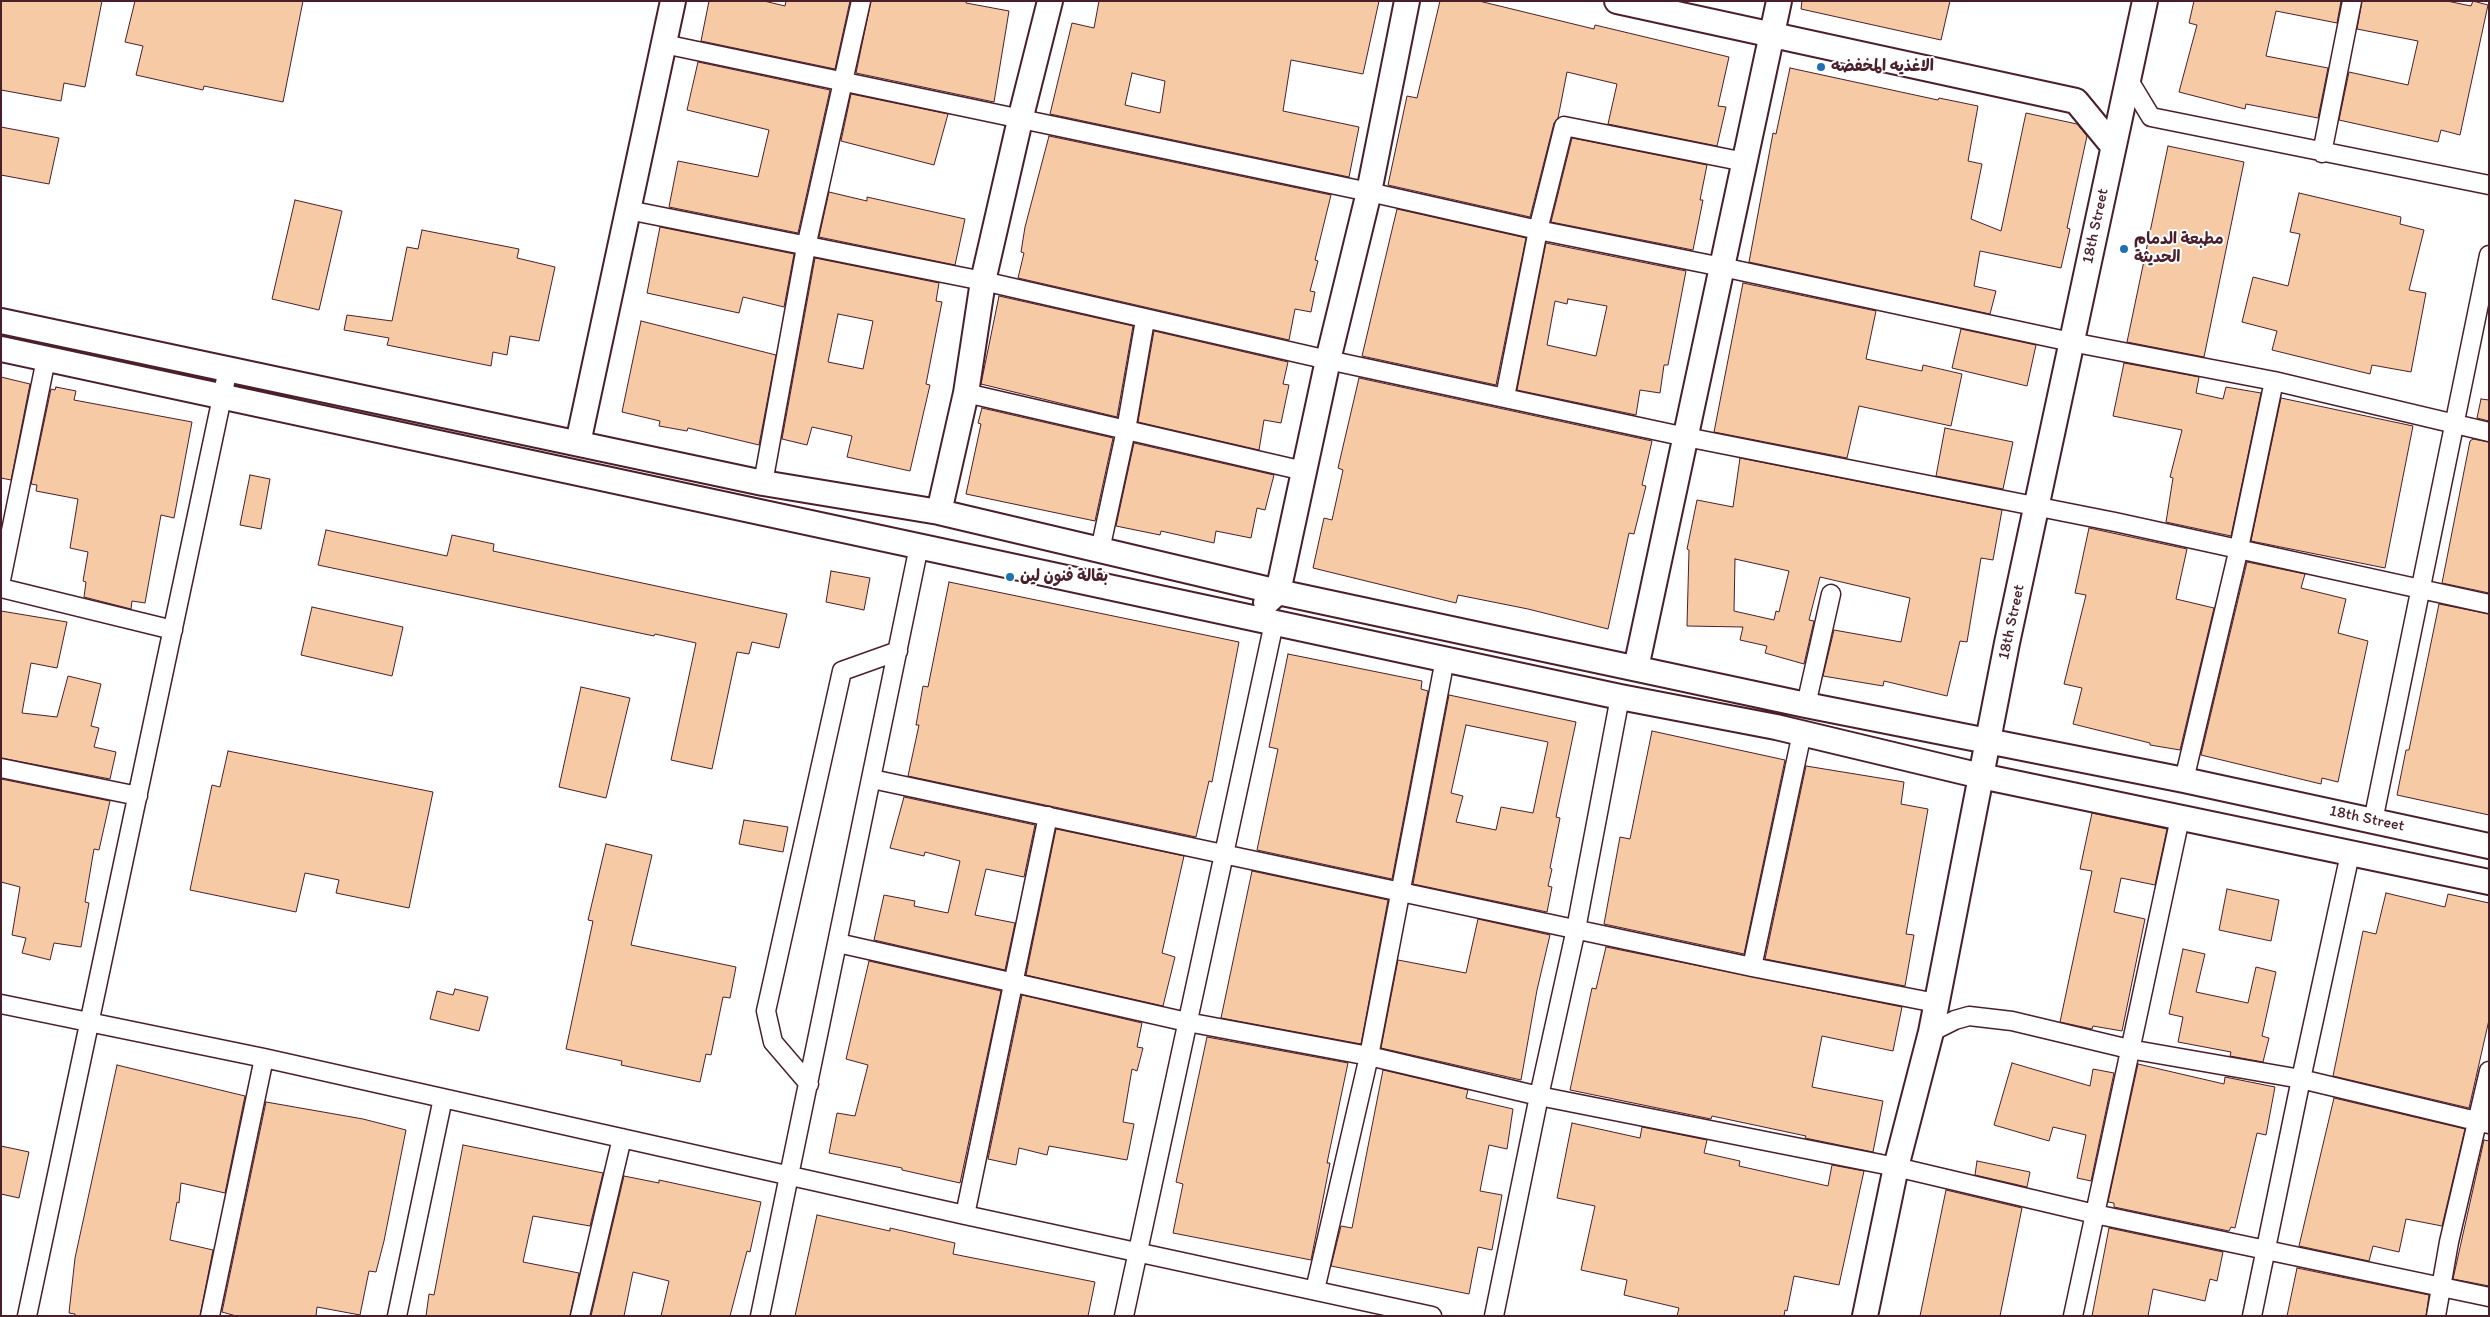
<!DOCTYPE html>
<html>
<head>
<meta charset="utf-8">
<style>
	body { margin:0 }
	#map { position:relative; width:2490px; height:1317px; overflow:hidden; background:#fff; font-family:Itim,sans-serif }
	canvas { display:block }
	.frame { position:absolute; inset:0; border:2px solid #4a1f2b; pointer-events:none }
</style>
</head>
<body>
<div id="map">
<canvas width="2490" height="1317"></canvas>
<div class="frame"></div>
</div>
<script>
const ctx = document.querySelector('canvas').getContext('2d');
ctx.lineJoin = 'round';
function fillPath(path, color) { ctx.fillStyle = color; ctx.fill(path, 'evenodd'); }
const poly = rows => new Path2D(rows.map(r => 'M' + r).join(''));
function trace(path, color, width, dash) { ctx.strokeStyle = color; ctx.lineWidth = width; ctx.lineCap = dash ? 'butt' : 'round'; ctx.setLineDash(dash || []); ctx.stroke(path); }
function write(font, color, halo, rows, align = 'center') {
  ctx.font = font + ' Itim,"Playpen Sans Arabic",sans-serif'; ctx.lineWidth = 4; ctx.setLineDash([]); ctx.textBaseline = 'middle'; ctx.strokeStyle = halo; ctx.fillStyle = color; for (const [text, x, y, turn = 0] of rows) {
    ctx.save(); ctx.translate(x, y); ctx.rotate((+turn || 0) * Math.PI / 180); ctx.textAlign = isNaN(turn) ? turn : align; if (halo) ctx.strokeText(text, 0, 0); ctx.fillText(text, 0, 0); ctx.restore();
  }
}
const building = poly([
	[1,1,102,1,85,87,64,83,61,101,1,90,1,1],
	[135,1,303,1,283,102,204,86,203,90,136,75,143,46,125,42,135,1],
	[709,1,764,1,785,6,786,1,850,1,835,69,701,41,709,1],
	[871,1,966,1,966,3,1009,11,994,102,856,73,871,1],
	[1099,1,1379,1,1363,74,1291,60,1283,111,1359,127,1349,177,1050,114,1072,23,1094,28,1099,1],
	[1132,73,1165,81,1160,113,1125,105,1132,73],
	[1440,1,1479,1,1594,29,1595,25,1729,57,1718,106,1726,107,1717,146,1608,124,1617,84,1567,72,1558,118,1554,123,1530,217,1388,185,1407,96,1417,98,1440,1],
	[1802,1,1950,1,1941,40,1801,9,1802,1],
	[2194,1,2341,1,2337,23,2276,11,2266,56,2328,68,2318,118,2246,104,2245,109,2179,92,2197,25,2189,23,2194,1],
	[2362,1,2447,1,2471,6,2473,1,2488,5,2460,135,2441,130,2438,142,2339,120,2349,72,2408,85,2418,41,2357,29,2362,1],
	[698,62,830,90,798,233,669,207,678,161,758,177,769,130,687,110,698,62],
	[1790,68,1938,100,1939,98,1978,106,1968,161,1982,164,1971,219,2001,231,2026,113,2077,124,2087,136,2067,228,2070,229,2061,268,1980,251,1974,286,1996,291,1990,314,1749,262,1773,133,1776,134,1790,68],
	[851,94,948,114,934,165,841,141,851,94],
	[1,127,59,138,49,184,1,175,1,127],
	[1049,136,1331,195,1315,260,1318,261,1310,291,1315,292,1311,312,1295,309,1289,340,1018,278,1024,253,1021,252,1025,227,1049,136],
	[1572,138,1707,165,1700,200,1703,200,1693,250,1551,222,1572,138],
	[2168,146,2244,162,2204,357,2127,342,2168,146],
	[829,192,867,201,867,197,965,219,955,265,819,237,829,192],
	[2299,193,2401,217,2400,224,2424,230,2409,290,2426,293,2411,372,2372,365,2370,374,2272,350,2277,331,2242,322,2253,277,2288,286,2300,234,2290,232,2299,193],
	[295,200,342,211,319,310,272,299,295,200],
	[1397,209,1526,238,1496,385,1362,356,1397,209],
	[660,227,794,254,784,307,743,297,739,313,647,293,660,227],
	[422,230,519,249,517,258,555,267,539,341,510,336,507,355,493,352,491,366,387,345,389,338,344,330,347,315,392,321,407,247,418,249,422,230],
	[1546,243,1686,271,1668,365,1664,365,1660,393,1640,390,1636,415,1517,390,1546,243],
	[1568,299,1607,306,1596,356,1547,345,1555,301,1567,304,1568,299],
	[815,258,939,283,936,301,942,302,926,384,930,385,910,471,847,457,852,436,812,427,807,445,782,439,815,258],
	[838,314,873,321,863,369,828,362,838,314],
	[1743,283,1876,311,1866,359,1922,371,1923,365,1962,374,1951,426,1859,406,1847,458,1714,432,1743,283],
	[999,296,1133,326,1117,417,981,384,999,296],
	[641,321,776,355,759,445,688,428,687,431,659,426,660,421,622,412,641,321],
	[1961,329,2036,345,2027,386,1952,368,1961,329],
	[1154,331,1288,362,1283,384,1289,385,1281,423,1264,420,1259,450,1138,422,1154,331],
	[2124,363,2199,377,2196,393,2223,399,2226,387,2261,393,2231,536,2166,522,2173,478,2170,477,2182,430,2113,416,2124,363],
	[1,377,30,384,11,480,1,478,1,377],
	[1359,378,1652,441,1642,485,1646,486,1634,534,1629,533,1608,629,1528,609,1458,595,1456,603,1313,568,1324,518,1332,520,1343,470,1338,468,1359,378],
	[56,387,76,391,74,400,192,422,174,518,161,515,145,603,132,601,131,609,84,597,86,582,83,581,88,552,70,548,78,499,36,491,37,485,31,484,51,389,55,390,56,387],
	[2281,398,2413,426,2385,568,2251,541,2281,398],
	[2481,399,2489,400,2489,421,2477,418,2481,399],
	[982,408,1113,438,1095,521,966,494,981,424,978,423,982,408],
	[1945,428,2013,442,2003,489,1936,476,1945,428],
	[2473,439,2489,442,2489,593,2442,583,2470,441,2473,439],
	[1134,443,1274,475,1265,510,1257,508,1251,538,1216,531,1214,543,1161,531,1160,535,1116,526,1134,443],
	[1740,458,2002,510,1993,560,1981,558,1967,642,1960,641,1947,696,1884,681,1883,686,1823,676,1834,630,1901,642,1910,598,1820,577,1809,620,1814,621,1804,664,1765,653,1767,646,1740,640,1743,627,1687,626,1689,550,1687,549,1697,500,1733,507,1740,458],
	[1735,559,1789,571,1779,612,1776,611,1774,620,1734,611,1735,559],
	[250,475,270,479,261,529,240,525,250,475],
	[2089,528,2187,549,2176,599,2214,608,2180,750,2150,745,2150,743,2073,724,2082,688,2064,684,2086,595,2075,593,2089,528],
	[326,530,447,556,452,535,494,544,493,551,787,614,779,648,752,642,749,654,737,652,712,769,671,760,696,643,655,634,654,636,318,565,326,530],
	[2247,562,2305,574,2301,588,2346,599,2338,633,2368,641,2338,782,2322,778,2321,784,2201,755,2247,562],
	[831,571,870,578,864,610,826,602,831,571],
	[949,582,1239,642,1212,782,1209,781,1196,837,908,776,919,725,916,725,923,686,928,687,949,582],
	[2439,604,2489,614,2489,815,2397,795,2406,750,2409,750,2439,604],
	[312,607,403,627,392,676,301,655,312,607],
	[1,611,67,622,57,668,31,663,22,713,57,717,68,676,101,684,91,726,99,728,94,747,116,752,110,779,1,758,1,611],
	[1288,654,1422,681,1421,689,1428,691,1392,879,1257,850,1278,749,1269,747,1288,654],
	[581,687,630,698,606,798,559,787,581,687],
	[1449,695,1576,722,1556,817,1560,818,1550,868,1552,869,1548,886,1552,887,1547,912,1413,884,1449,695],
	[1466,725,1548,742,1533,813,1501,807,1496,830,1456,822,1463,796,1451,793,1466,725],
	[1652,731,1785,760,1744,954,1604,924,1620,837,1630,839,1652,731],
	[228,751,433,792,409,908,336,893,339,880,305,873,296,912,190,890,212,785,220,787,228,751],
	[1806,766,1904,782,1901,804,1928,809,1906,934,1914,935,1905,986,1765,959,1806,766],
	[1,779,110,801,99,850,94,849,85,902,89,903,81,947,54,943,50,960,22,953,26,938,12,935,20,887,1,882,1,779],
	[904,797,1035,825,1024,877,986,869,975,915,1015,923,1005,970,874,940,884,895,915,901,914,906,948,913,960,861,925,852,924,856,890,848,904,797],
	[2092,813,2167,829,2155,885,2121,878,2114,912,2145,919,2122,1031,2093,1026,2092,1029,2060,1022,2092,871,2080,869,2092,813],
	[744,820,788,827,783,852,739,844,744,820],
	[1056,829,1184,856,1162,953,1175,957,1163,1006,1026,975,1056,829],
	[606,844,652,855,631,945,736,967,730,998,723,997,711,1055,706,1054,700,1082,621,1065,622,1061,566,1049,593,921,588,920,606,844],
	[1252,871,1388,900,1361,1044,1221,1018,1252,871],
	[2227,889,2279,900,2271,941,2219,930,2227,889],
	[2386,893,2445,907,2448,894,2489,903,2489,1020,2469,1108,2333,1076,2363,931,2376,934,2386,893],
	[1478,919,1550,935,1537,990,1521,1080,1381,1048,1398,960,1466,973,1478,919],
	[1606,947,1902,1007,1893,1051,1822,1036,1812,1087,1883,1101,1873,1152,1805,1138,1806,1136,1712,1116,1711,1119,1570,1090,1592,988,1596,989,1606,947],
	[2183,949,2205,954,2196,992,2248,1003,2256,967,2276,972,2262,1036,2269,1038,2263,1062,2230,1056,2231,1052,2178,1042,2183,1017,2169,1014,2183,949],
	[869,961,1001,991,960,1183,902,1170,902,1168,829,1153,837,1113,855,1116,868,1065,846,1059,869,961],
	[455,989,488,997,479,1031,430,1019,437,991,453,995,455,989],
	[1022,995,1142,1023,1137,1047,1143,1048,1137,1071,1132,1069,1123,1122,1134,1124,1127,1160,1049,1146,1047,1155,1019,1148,1016,1165,988,1159,1022,995],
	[1207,1037,1348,1063,1327,1163,1330,1163,1311,1260,1173,1233,1183,1184,1176,1182,1207,1037],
	[2012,1063,2090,1086,2093,1069,2114,1073,2091,1181,2077,1178,2086,1135,2053,1127,2049,1141,1994,1125,2012,1063],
	[2138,1064,2224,1084,2225,1077,2275,1087,2266,1135,2257,1133,2235,1228,2231,1227,2229,1231,2114,1207,2114,1203,2108,1202,2138,1064],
	[117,1065,245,1096,225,1193,181,1183,179,1203,177,1202,170,1240,213,1250,200,1316,75,1316,75,1314,69,1313,75,1258,117,1065],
	[1383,1070,1468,1090,1466,1098,1513,1109,1507,1149,1489,1145,1480,1191,1502,1195,1492,1250,1478,1247,1469,1294,1331,1266,1341,1226,1352,1228,1383,1070],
	[2334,1098,2465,1129,2442,1226,2406,1219,2399,1252,2373,1246,2369,1261,2299,1246,2334,1098],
	[266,1102,363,1119,406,1130,384,1241,376,1272,369,1271,360,1315,317,1307,316,1316,236,1316,222,1312,266,1102],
	[1572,1123,1640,1138,1642,1127,1707,1140,1704,1153,1740,1161,1739,1166,1828,1186,1832,1165,1864,1171,1839,1285,1794,1276,1787,1311,1785,1310,1784,1316,1677,1316,1679,1308,1624,1295,1627,1280,1581,1270,1595,1206,1557,1198,1572,1123],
	[2484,1140,2489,1141,2489,1286,2453,1279,2484,1140],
	[463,1145,603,1173,590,1226,533,1216,523,1262,579,1273,570,1316,426,1316,429,1294,434,1295,463,1145],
	[1,1146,29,1152,19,1198,1,1194,1,1146],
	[1977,1161,2030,1172,2027,1187,1975,1175,1977,1161],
	[624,1176,659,1183,659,1180,761,1202,750,1252,747,1251,730,1316,661,1316,669,1281,633,1272,624,1316,591,1316,624,1176],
	[1946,1190,2022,1208,2000,1316,1920,1316,1946,1190],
	[817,1215,890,1231,890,1228,955,1243,953,1254,1095,1282,1088,1316,795,1316,817,1215],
	[2109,1228,2223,1252,2217,1281,2210,1279,2205,1301,2153,1289,2148,1316,2092,1316,2109,1228],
	[2297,1268,2429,1295,2426,1316,2287,1316,2297,1268]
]);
const street = poly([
	[664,44,1369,192,1538,230,1722,267,2071,342,2274,381,2489,432],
	[2128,79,2151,117,2489,185],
	[2322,153,2352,1],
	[628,210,983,281,1328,360,1686,437,2115,522,2489,604],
	[966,393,1304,471],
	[1505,397,1538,230,1564,126,1745,162],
	[763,483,806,247,861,1],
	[1100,550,1126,430,1145,320],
	[1,580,46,359],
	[1,588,173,630],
	[1806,705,1831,594],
	[1,768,138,796],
	[872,779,1752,967,1936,1003],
	[2184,780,2239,548,2274,381],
	[2373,821,2489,255],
	[838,943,1187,1022,1369,1056,1539,1096,1896,1167,2095,1214,2489,1297],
	[1752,967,1802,733],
	[1,1004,264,1058,965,1215,1432,1316],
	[1931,1032,1955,1020,1969,1016,2012,1021,2129,1049,2301,1079,2489,1124],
	[809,1084,773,1042,766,1011,842,671,898,651],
	[965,1215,1048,816],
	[1315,1290,1369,1056,1445,659],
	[27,1316,228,369],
	[210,1316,264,1058],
	[397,1316,443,1098],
	[580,1316,622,1138],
	[760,1316,919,546],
	[1124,1316,1274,623],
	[1494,1316,1539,1096,1576,929,1620,697],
	[2073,1316,2180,818],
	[2252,1316,2301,1079,2350,854],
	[2436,1316,2449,1242,2489,1071]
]);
const secondary = poly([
	[1617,1,2076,101,2113,146],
	[1,321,763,483,939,512,1278,592,1806,705,2184,780,2489,846],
	[1,349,1620,697,1776,727,1981,776,2489,882],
	[578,443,673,1],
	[939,512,966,393,983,281,1020,120,1050,1],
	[1266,603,1278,592,1328,360,1369,192,1407,1],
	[1636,668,1779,1],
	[1865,1316,1896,1167,1931,1032,2007,643,2145,1]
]);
const markers = [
	[1821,67,5,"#1f6fb2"],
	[2124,249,5,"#1f6fb2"],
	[1010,577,5,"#1f6fb2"]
];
const poiNames = [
	["الاغذيه المخفضه",1831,67],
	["مطبعة الدمام",2134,240],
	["الحديثة",2134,258],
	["بقالة فنون لين",1020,577]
];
const streetNames = [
	["18th Street",2096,226,-78],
	["18th Street",2012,622,-78],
	["18th Street",2367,819,12]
];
fillPath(building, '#f5caa4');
trace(building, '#4a1f2b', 1);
trace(street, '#4a1f2b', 21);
trace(secondary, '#4a1f2b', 28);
trace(street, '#fff', 18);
trace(secondary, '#fff', 24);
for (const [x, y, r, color] of markers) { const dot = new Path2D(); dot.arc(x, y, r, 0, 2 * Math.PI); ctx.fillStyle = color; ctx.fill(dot); trace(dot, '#fff', 2); }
write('bold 16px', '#4a1f2b', '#fff', poiNames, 'left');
write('16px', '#4a1f2b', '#fff', streetNames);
</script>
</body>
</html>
